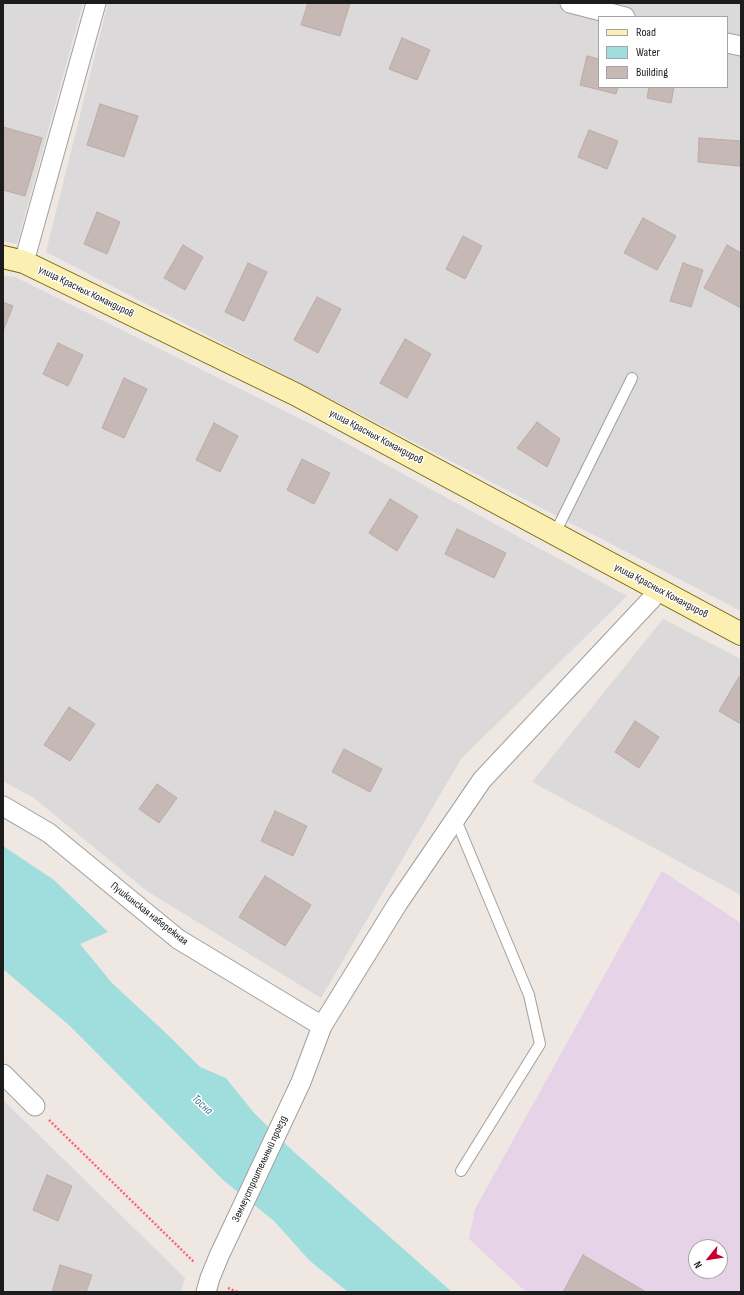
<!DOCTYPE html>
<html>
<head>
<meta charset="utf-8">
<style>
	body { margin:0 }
	#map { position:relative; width:744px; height:1295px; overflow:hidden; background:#eee7e2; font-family:"Sofia Sans Condensed",sans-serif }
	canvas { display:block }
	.frame { position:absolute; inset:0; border:4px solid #1c1c1c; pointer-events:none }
	.legend { position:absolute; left:598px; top:16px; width:130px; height:72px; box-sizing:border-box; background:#fff; border:1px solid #a4a4a4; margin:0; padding:5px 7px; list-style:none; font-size:12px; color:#1c1c1c }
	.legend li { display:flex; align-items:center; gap:8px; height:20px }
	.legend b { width:20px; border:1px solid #a4a4a4 }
	.north { position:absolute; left:688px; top:1239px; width:40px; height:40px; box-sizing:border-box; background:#fff; border:1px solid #a4a4a4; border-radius:50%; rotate:240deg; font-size:11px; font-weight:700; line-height:16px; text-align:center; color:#1c1c1c }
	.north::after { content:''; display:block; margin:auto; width:14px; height:18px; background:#c9002e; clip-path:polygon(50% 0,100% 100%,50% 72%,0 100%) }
</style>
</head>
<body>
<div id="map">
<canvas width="744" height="1295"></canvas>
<div class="frame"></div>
<ul class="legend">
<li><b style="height:5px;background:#fcefb2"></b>Road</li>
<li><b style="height:11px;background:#a0dede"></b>Water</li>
<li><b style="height:11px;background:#c6b8b5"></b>Building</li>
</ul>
<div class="north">N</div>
</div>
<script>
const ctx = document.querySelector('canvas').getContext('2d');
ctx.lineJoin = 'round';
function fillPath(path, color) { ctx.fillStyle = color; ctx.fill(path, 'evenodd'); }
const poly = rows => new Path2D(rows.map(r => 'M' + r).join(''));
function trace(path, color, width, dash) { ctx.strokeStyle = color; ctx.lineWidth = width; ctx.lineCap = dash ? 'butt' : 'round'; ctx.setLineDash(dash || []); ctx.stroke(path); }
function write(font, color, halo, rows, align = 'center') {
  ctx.font = font + ' "Sofia Sans Condensed",sans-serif'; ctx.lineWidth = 3; ctx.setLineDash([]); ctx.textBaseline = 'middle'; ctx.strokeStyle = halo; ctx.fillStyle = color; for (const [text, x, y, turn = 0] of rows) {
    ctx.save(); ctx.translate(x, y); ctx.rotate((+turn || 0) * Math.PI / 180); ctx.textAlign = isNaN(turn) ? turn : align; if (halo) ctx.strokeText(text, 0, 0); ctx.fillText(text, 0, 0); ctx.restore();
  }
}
const residential = poly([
	[3,3,83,3,17,244,3,241],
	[108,3,741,3,741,611,46,252],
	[599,17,727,17,727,87,599,87],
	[3,275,15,277,317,427,627,596,461,759,321,998,147,891,34,798,3,781],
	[663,619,741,659,741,895,532,782],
	[3,1100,185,1278,181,1292,3,1292]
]);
const industrial = poly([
	[662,871,741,923,741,1292,526,1292,469,1239,475,1209],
	[696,1247,720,1247,720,1271,696,1271]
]);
const water = poly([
	[3,846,54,880,108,932,80,944,112,983,169,1036,200,1067,226,1078,254,1113,294,1152,452,1292,348,1292,310,1261,274,1221,223,1180,70,1026,3,969]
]);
const building = poly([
	[308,3,350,3,340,36,301,25,308,3],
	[402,38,430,50,417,80,389,69,402,38],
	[587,56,599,59,599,87,618,87,616,94,580,85,587,56],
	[649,87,674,87,671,103,647,98,649,87],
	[100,104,138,116,124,157,87,145,100,104],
	[3,127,42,138,25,196,3,190,3,127],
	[589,130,618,141,607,169,578,157,589,130],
	[699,138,741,141,740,166,698,162,699,138],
	[97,212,120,222,107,254,84,244,97,212],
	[643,218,676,236,657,270,624,253,643,218],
	[463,236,482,246,465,279,446,269,463,236],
	[183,245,203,257,185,290,164,278,183,245],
	[727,245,741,253,741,308,704,288,727,245],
	[248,263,267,272,244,321,225,312,248,263],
	[683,263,703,270,691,307,670,301,683,263],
	[317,297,341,309,318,353,294,340,317,297],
	[3,302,13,306,3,331,3,302],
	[405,339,431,354,407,398,380,383,405,339],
	[58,343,83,355,68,386,43,374,58,343],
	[124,378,147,389,124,438,102,428,124,378],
	[537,422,560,439,547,467,517,448,537,422],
	[214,423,238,436,220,472,196,460,214,423],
	[302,459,330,473,314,504,287,490,302,459],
	[390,499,418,516,397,551,369,533,390,499],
	[457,529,506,553,494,578,445,554,457,529],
	[739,677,741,678,741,724,719,711,739,677],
	[69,707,95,724,70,761,44,745,69,707],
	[635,721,659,737,639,768,615,752,635,721],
	[344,749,382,769,370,792,332,772,344,749],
	[157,784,177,798,159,823,139,809,157,784],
	[275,811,307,826,293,856,261,841,275,811],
	[265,876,311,905,285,946,239,917,265,876],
	[47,1175,72,1186,58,1221,33,1210,47,1175],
	[583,1255,646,1292,563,1292,583,1255],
	[60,1265,92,1275,86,1292,52,1292,60,1265]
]);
const path = poly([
	[49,1120,194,1262],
	[228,1288,237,1292]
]);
const lane = poly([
	[555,533,632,378],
	[456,820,529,995,540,1044,461,1171]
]);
const street = poly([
	[570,3,625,17],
	[727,43,741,46],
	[24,262,96,3],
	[3,806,49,833,178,939,322,1026],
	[3,1074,35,1106],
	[206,1292,210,1278,219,1256,301,1082,322,1026,398,903,482,780,660,590]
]);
const secondary = poly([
	[3,257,24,262,297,395,741,634]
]);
const streetNames = [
	["улица Красных Командиров",86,292,26],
	["улица Красных Командиров",376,437,28],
	["улица Красных Командиров",661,591,28],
	["Пушкинская набережная",149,914,38],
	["Землеустроительный проезд",260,1169,-65]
];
const waterNames = [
	["Тосна",202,1105,43]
];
fillPath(residential, '#dbd9da');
fillPath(industrial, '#e7d3e8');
fillPath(water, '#a0dede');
fillPath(building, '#c6b8b5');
trace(building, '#c0aaa3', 1);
trace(lane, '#a0a0a0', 12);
trace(street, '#a0a0a0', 21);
trace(secondary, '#766800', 24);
trace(path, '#ff6275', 2.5, [2, 2]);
trace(lane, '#fff', 10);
trace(street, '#fff', 19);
trace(secondary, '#fcefb2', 22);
write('11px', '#1c1c1c', '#fff', streetNames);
write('italic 12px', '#3b788f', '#fff', waterNames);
</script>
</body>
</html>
